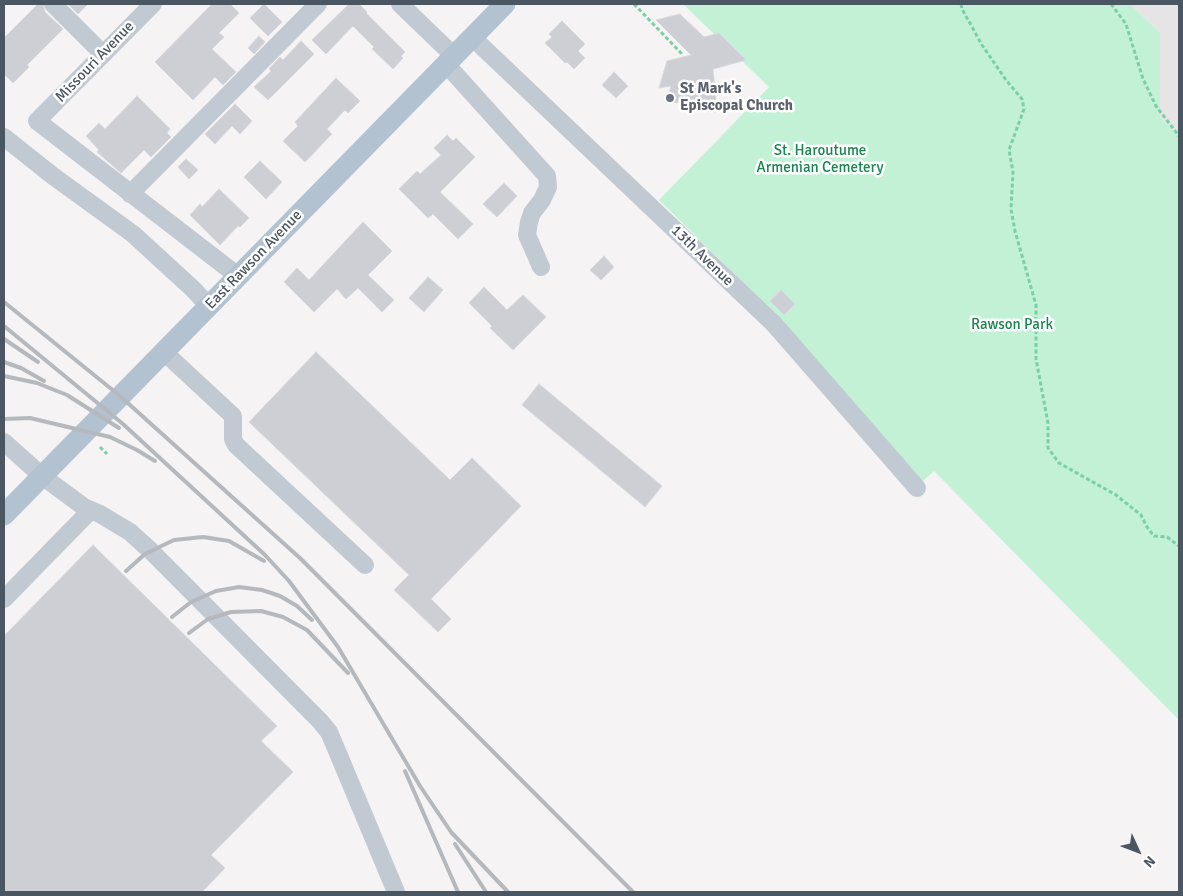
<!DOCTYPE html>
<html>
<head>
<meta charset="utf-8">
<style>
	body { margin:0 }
	#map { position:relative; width:1183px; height:896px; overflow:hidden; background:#f5f3f3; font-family:Signika,sans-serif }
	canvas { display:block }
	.frame { position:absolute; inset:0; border:5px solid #4a5661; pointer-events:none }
	.north { position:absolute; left:1113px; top:826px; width:50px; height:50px; -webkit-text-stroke:4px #fff; paint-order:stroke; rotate:133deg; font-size:14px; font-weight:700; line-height:20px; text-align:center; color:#4a5661 }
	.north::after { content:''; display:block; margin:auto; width:18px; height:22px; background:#4a5661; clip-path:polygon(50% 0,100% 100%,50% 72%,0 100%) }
</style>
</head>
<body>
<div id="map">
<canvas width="1183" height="896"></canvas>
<div class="frame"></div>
<div class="north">N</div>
</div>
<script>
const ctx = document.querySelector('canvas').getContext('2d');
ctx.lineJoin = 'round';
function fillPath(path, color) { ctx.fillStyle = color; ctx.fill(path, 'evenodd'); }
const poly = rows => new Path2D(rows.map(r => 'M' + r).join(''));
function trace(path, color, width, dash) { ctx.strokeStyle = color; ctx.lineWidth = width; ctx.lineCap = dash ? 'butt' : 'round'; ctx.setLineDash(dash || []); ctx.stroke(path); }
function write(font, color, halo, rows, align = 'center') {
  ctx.font = font + ' Signika,sans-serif'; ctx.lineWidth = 5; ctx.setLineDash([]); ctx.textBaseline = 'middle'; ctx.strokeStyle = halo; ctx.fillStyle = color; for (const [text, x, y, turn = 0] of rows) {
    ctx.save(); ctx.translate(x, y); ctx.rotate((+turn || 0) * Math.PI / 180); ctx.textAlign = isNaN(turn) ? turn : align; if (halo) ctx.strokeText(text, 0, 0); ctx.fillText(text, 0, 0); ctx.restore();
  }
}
const education = poly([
	[1130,4,1179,4,1179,136,1160,117,1160,33]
]);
const green = poly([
	[683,4,1130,4,1160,33,1160,117,1179,136,1179,720,934,471,920,484,783,322,659,200,769,87]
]);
const building = poly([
	[38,4,43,4,45,12,63,29,27,65,29,67,13,83,4,74,4,38,38,4],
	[68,4,88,4,78,14,68,4],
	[212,4,230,4,239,13,219,33,224,37,212,49,236,72,223,85,215,77,193,100,155,62,212,4],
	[264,4,282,22,268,36,250,18,264,4],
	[349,4,359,4,367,12,366,13,405,52,401,56,403,58,393,69,372,49,374,47,353,26,326,54,312,40,349,4],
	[680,14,704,37,719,33,746,60,713,69,717,112,685,109,688,103,666,102,671,86,659,88,667,61,691,55,656,20,680,14],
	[562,21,585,44,578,51,585,58,574,69,567,62,565,63,545,43,552,37,549,34,562,21],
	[259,36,265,42,254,54,248,48,259,36],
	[301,41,314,54,268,100,254,87,271,71,269,69,280,57,283,60,301,41],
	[614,72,628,86,616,98,602,85,614,72],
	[336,78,360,101,348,113,345,110,327,129,332,134,305,162,283,141,298,126,295,122,336,78],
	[137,96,170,129,167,133,171,137,151,157,144,150,121,173,97,152,99,150,86,136,99,123,105,129,137,96],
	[235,104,252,121,240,134,232,126,215,144,205,134,235,104],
	[447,135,453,141,456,138,475,157,440,192,473,224,458,239,433,214,428,218,399,189,417,171,420,174,441,155,434,148,447,135],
	[186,159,198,170,189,179,178,167,186,159],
	[260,161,282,182,266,199,244,177,260,161],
	[504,183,517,196,497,217,483,204,504,183],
	[219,189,249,218,240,227,238,226,220,245,190,215,200,204,202,207,219,189],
	[363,222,392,251,368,275,394,300,382,312,358,288,346,299,337,289,314,312,284,282,297,268,309,280,363,222],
	[604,256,614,267,601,280,590,270,604,256],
	[428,277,443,290,424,312,409,298,428,277],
	[484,287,507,310,523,295,546,317,513,350,490,328,492,326,469,303,484,287],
	[781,290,795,304,784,315,770,301,781,290],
	[316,352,450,480,472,458,521,506,431,599,451,619,438,632,394,590,409,575,249,422,316,352],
	[539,384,662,486,645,507,522,405,539,384],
	[93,545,277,726,261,741,293,772,211,855,225,868,202,892,4,892,4,636,93,545]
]);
const path = poly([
	[634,4,682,54],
	[961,4,962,9,982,45,1006,80,1022,99,1024,109,1009,150,1013,172,1011,209,1015,231,1036,305,1036,359,1048,423,1048,448,1059,463,1116,495,1141,515,1147,527,1154,536,1167,537,1179,546],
	[1111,4,1126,24,1143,79,1156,106,1179,136],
	[100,447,107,454]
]);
const minor = poly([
	[53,4,103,54],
	[153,4,37,121,238,276],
	[400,4,454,56],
	[472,37,774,324,917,488],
	[446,64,547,176,548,187,542,200,532,213,529,222,527,235,541,267],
	[4,137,53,176,133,234,193,289,209,306],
	[130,194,318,4],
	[164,352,233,416,233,439,236,445,365,565],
	[4,442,42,476,84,507,100,514,130,532,151,551,320,721,329,732,340,758,396,892],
	[4,599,91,510]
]);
const major = poly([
	[4,515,505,4]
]);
const rail = poly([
	[4,302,120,396,301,559,633,892],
	[4,326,123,424,265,555,289,581,338,647,420,786,451,832,508,892],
	[4,339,38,362],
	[4,362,21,368,44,381],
	[4,376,37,383,67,395,119,428],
	[4,419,30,418,110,437,137,450,155,461],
	[126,571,145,554,174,540,203,537,229,541,264,561],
	[172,617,191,602,216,591,239,587,262,590,280,596,297,606,312,620],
	[189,633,208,619,231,612,261,611,283,617,307,630,348,673],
	[405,771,458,892],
	[455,844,486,892]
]);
const markers = [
	[670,98,5,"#6b7280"]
];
const streetNames = [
	["Missouri Avenue",95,62,-46],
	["13th Avenue",702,256,44],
	["East Rawson Avenue",254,260,-46]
];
const worshipNames = [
	["St Mark's",680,89],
	["Episcopal Church",680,106]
];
const parkNames = [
	["St. Haroutume",820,151],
	["Armenian Cemetery",820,168],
	["Rawson Park",1012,325]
];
fillPath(education, '#e6e4e5');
fillPath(green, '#c3f1d5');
fillPath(building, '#cdcfd5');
trace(building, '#d7d9de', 1);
trace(path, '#7ad0a6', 3, [4, 2.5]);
trace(minor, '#c1cad2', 18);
trace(major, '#b3c2d1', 21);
trace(rail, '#b5b8bd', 4);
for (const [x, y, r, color] of markers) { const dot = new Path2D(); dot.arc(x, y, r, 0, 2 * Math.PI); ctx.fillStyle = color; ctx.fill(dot); trace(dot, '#fff', 2); }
write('15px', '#4a5661', '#fff', streetNames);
write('bold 15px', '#5b616d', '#fff', worshipNames, 'left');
write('15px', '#17864f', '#fff', parkNames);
</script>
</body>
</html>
